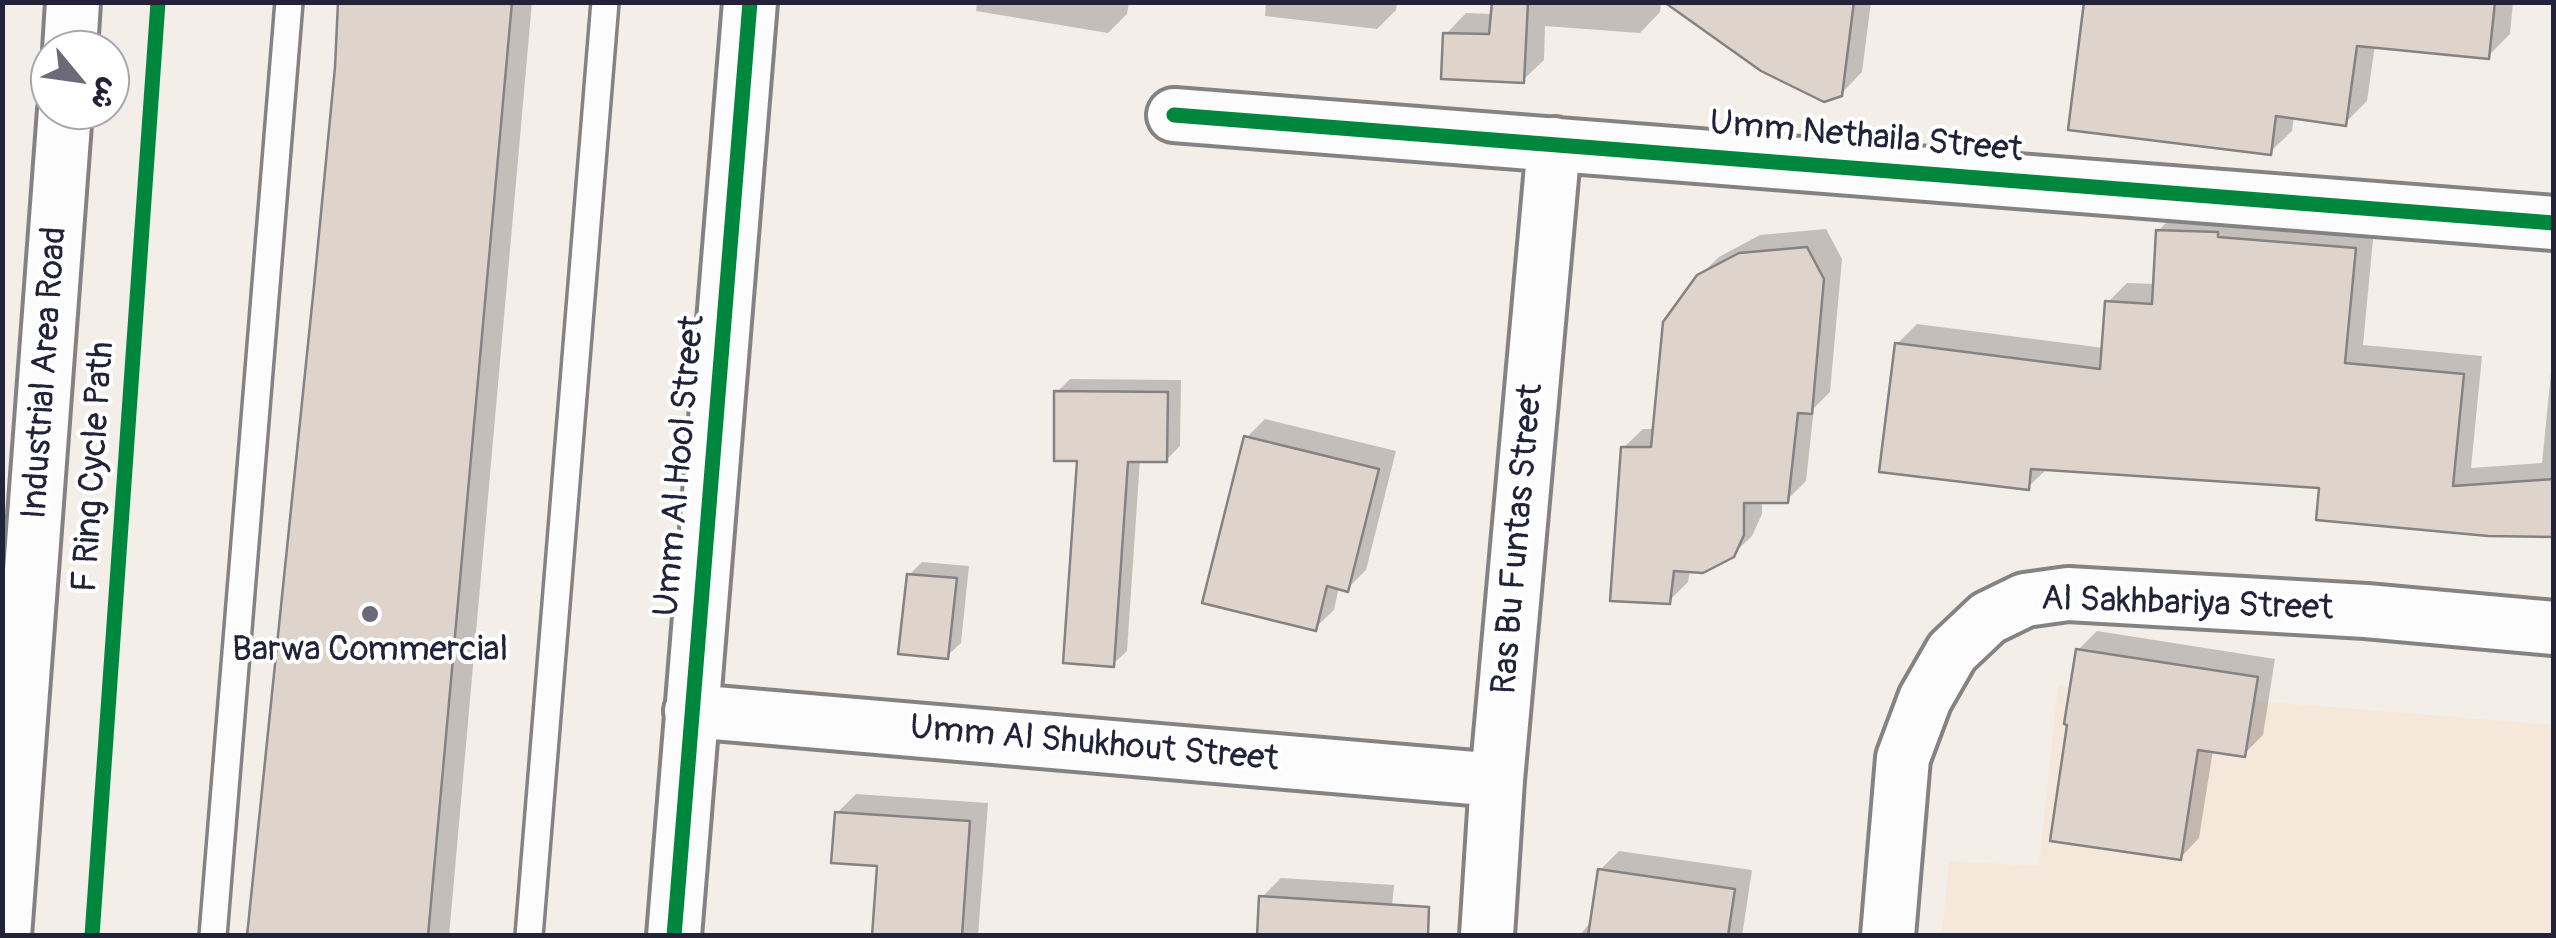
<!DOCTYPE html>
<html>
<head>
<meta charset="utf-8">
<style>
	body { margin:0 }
	#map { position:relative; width:2556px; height:938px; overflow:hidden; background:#f4eee8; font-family:Pangolin,"Playpen Sans Arabic",sans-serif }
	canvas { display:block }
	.frame { position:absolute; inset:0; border:5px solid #22223b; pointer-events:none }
	.north { position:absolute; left:30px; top:30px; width:100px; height:100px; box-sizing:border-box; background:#fff; border:2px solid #a7a7b1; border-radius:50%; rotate:119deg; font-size:28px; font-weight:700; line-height:40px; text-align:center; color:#22223b }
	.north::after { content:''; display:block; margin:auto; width:35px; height:45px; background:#6c6978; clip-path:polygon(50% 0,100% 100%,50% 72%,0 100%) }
</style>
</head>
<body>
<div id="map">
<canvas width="2556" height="938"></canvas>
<div class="frame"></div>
<div class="north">ش</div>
</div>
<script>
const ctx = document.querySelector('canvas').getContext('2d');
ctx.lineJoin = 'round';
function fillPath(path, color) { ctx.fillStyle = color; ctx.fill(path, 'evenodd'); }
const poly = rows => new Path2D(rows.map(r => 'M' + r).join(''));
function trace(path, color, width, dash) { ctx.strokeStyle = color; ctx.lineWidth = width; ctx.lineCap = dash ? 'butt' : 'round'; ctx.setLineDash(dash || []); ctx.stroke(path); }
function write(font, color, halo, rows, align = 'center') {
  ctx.font = font + ' Pangolin,sans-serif'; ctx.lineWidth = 8; ctx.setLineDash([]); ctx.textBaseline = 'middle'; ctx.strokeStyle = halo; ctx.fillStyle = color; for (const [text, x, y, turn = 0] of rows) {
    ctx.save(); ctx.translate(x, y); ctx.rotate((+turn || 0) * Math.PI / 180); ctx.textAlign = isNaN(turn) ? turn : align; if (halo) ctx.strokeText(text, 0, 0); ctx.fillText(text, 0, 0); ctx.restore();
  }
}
const built = poly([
	[2058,685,2553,725,2553,935,1942,936,1949,861,2039,866]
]);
const shadow = poly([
	[340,2,532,2,449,936,249,936,338,67],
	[977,2,1129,2,1127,14,1108,33,976,11],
	[1266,2,1397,2,1396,10,1377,29,1265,16],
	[1494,2,1661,2,1660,12,1640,33,1545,26,1544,60,1523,80,1446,34,1466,13,1494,14],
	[1668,2,1871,2,1862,72,1841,94],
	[2086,2,2513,2,2510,34,2488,56,2375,45,2367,101,2345,123,2294,116,2292,131,2270,152],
	[2178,211,2374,229,2363,345,2482,356,2471,468,2542,463,2554,343,2554,535,2322,486,2048,468,2028,487,1897,344,1917,324,2104,348,2108,302,2127,283,2156,284,2158,231],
	[1826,229,1842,259,1830,392,1814,408,1806,481,1787,500,1762,500,1762,514,1752,536,1732,555,1690,570,1688,582,1669,601,1623,448,1643,429,1655,429,1698,277,1719,257,1760,235],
	[1070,379,1181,380,1180,446,1166,460,1140,459,1127,651,1113,664,1080,459,1057,392],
	[1265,419,1396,451,1366,570,1347,589,1339,587,1334,610,1315,628,1246,438],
	[922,562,969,566,961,643,947,656,909,575],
	[2097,631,2275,659,2263,735,2244,754,2213,750,2199,838,2180,858,2070,723,2078,650],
	[856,794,988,803,978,936,874,936,880,864,837,813],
	[1619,851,1752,870,1742,936,1579,936,1593,919,1600,870],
	[1281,878,1394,885,1390,927,1262,897]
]);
const building = poly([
	[338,2,512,2,428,936,247,936,314,286,335,67,338,2],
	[1492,2,1528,2,1524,83,1441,79,1443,33,1489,34,1492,2],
	[1664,2,1854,2,1842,96,1824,102,1761,71,1664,2],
	[2084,2,2495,2,2489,59,2357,46,2346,126,2276,116,2271,155,2068,130,2084,2],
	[2156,230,2218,232,2218,237,2356,248,2345,363,2464,374,2453,486,2554,479,2554,537,2488,536,2316,520,2319,488,2031,469,2029,490,1879,472,1895,343,2100,369,2105,301,2152,304,2156,230],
	[1807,247,1824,279,1812,414,1798,413,1788,503,1744,503,1744,535,1734,557,1703,573,1674,571,1670,604,1610,601,1621,447,1651,447,1663,322,1697,275,1739,253,1807,247],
	[1054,391,1168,392,1167,462,1128,462,1114,667,1063,663,1077,461,1054,461,1054,391],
	[1244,436,1379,469,1348,592,1327,586,1316,631,1202,603,1244,436],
	[907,574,957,578,948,659,898,654,907,574],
	[2076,649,2258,677,2245,757,2198,750,2181,860,2050,841,2067,725,2064,724,2076,649],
	[835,812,970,821,962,936,872,936,877,866,831,863,835,812],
	[1598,869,1735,889,1728,936,1588,936,1598,869],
	[1259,896,1429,907,1428,936,1257,936,1259,896]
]);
const lane = poly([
	[213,936,289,2],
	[529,936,605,2]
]);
const street = poly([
	[70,50,73,2],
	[1174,115,2554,223],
	[691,711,1497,780],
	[4,936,65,110],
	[674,936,750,2],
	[1487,936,1497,780,1554,144],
	[1888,936,1903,758,1925,699,1952,652,1988,618,2025,600,2068,594,2366,611,2554,628]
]);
const cycleway = poly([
	[1174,115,2554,223],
	[92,936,158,2],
	[674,936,750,2]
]);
const markers = [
	[370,614,10,"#6c6978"]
];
const streetNames = [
	["Umm Nethaila Street",1866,138,5],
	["Industrial Area Road",46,373,-86],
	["Umm Al Hool Street",681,466,-85],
	["F Ring Cycle Path",95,467,-86],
	["Ras Bu Funtas Street",1519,539,-85],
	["Al Sakhbariya Street",2187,605,2],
	["Umm Al Shukhout Street",1094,745,5]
];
const poiNames = [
	["Barwa Commercial",370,651]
];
fillPath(built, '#f5e7da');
fillPath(shadow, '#0003');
fillPath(building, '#ded4cb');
trace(building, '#858284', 2.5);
trace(lane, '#858284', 32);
trace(street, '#858284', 60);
trace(lane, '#fdfcfc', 25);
trace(street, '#fdfcfc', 52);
trace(cycleway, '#00873e', 15);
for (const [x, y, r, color] of markers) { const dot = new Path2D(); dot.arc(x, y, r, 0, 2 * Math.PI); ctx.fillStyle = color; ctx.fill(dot); trace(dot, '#fff', 4); }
write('35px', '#22223b', '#fff', streetNames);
write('35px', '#22223b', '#fff', poiNames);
</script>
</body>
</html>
